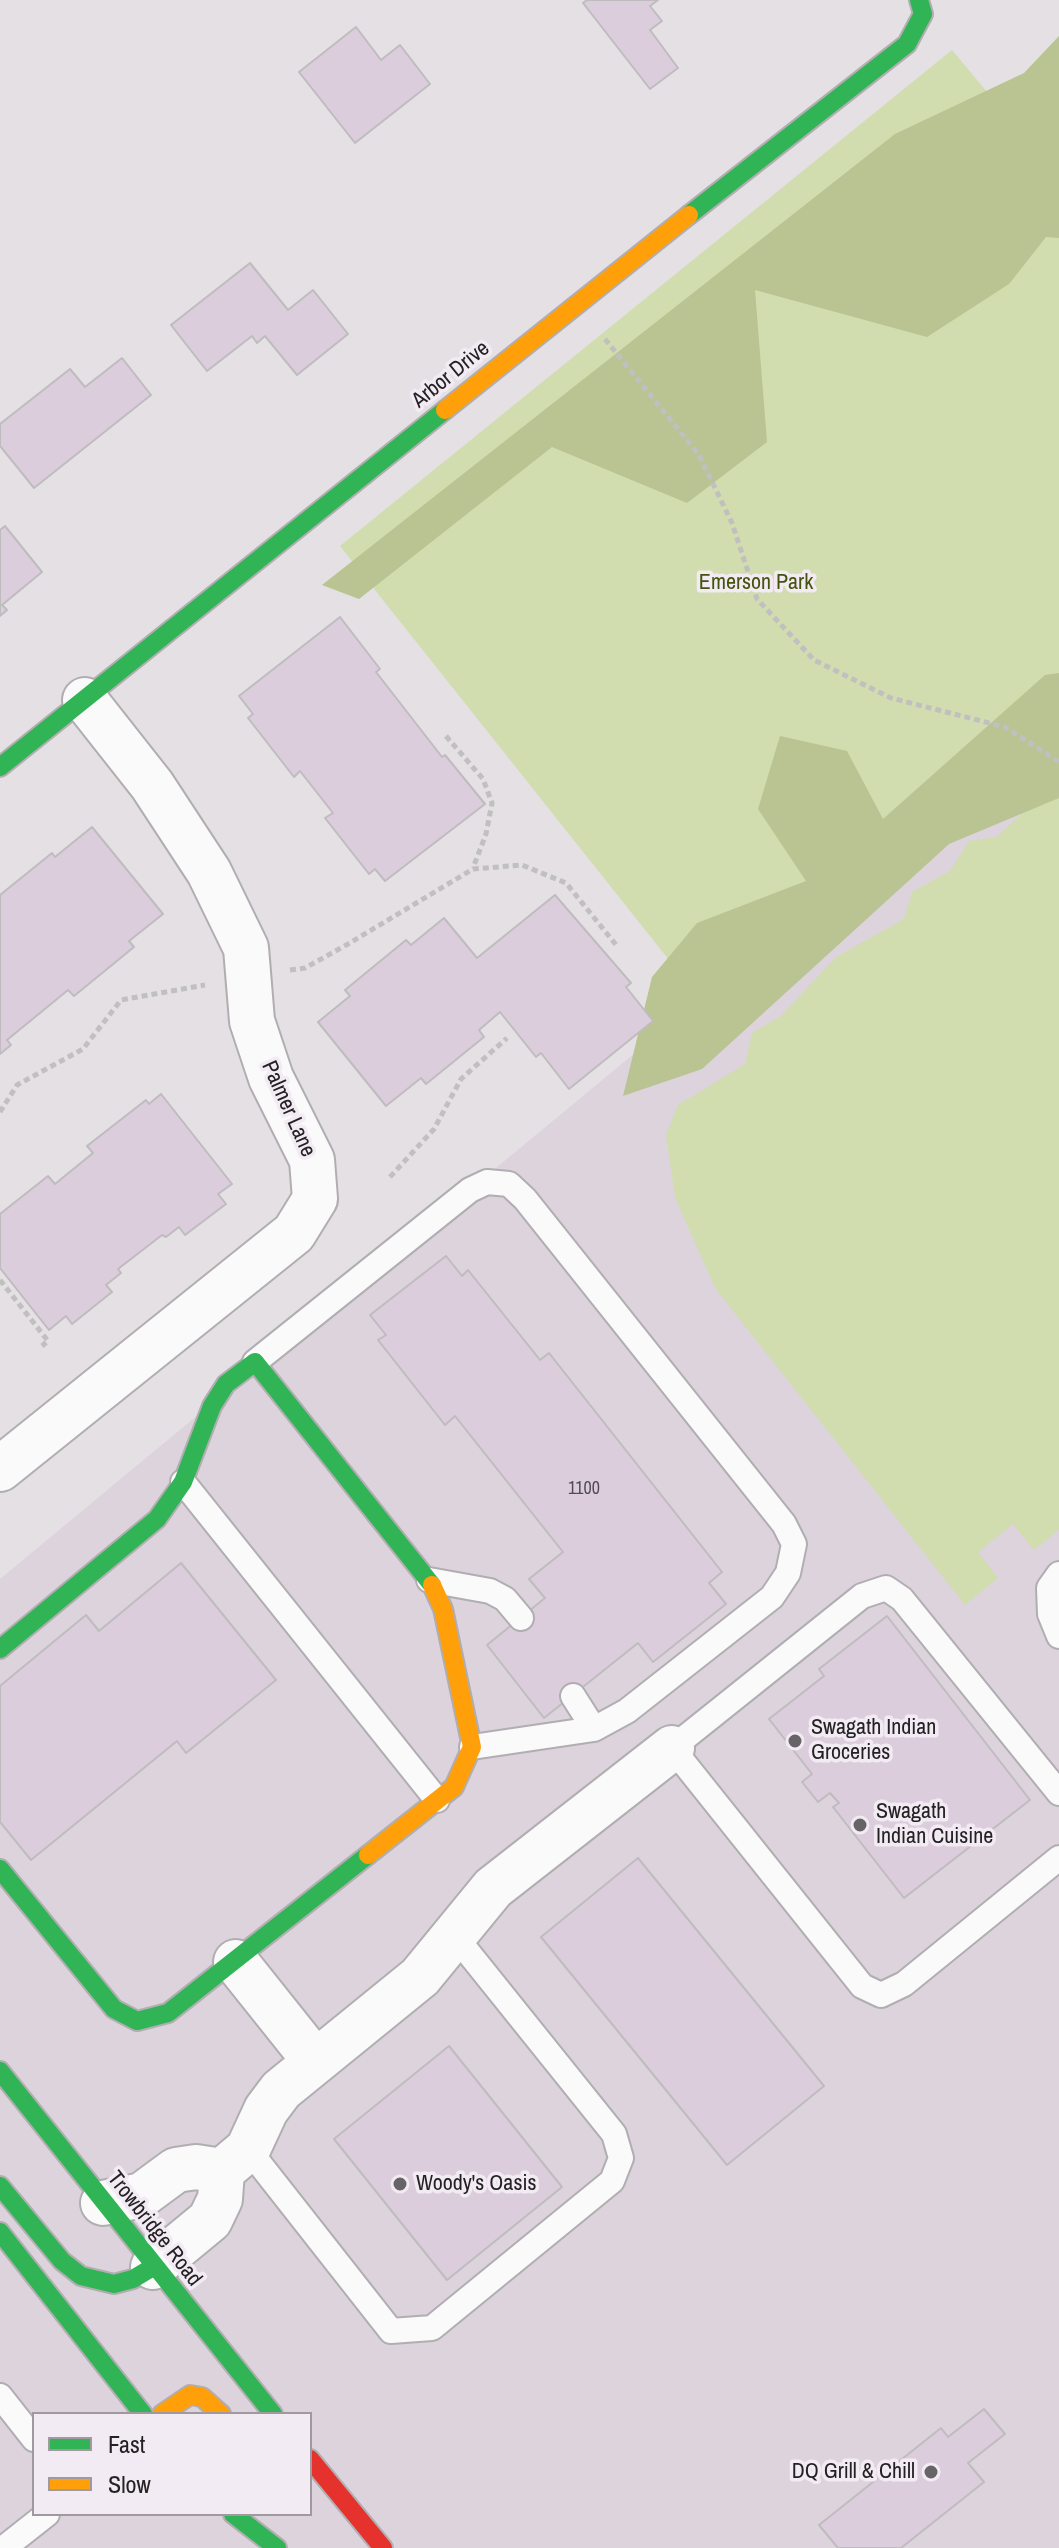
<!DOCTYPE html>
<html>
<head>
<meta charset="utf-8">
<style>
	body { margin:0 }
	#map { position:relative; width:1059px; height:2548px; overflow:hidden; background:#e4e0e4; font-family:"Archivo Narrow",sans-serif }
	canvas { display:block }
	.legend { position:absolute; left:32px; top:2412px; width:280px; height:104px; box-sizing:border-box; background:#f3ebf3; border:2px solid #a09aa0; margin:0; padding:10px 14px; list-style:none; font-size:24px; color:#242124 }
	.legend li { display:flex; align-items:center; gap:16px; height:40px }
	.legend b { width:40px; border:2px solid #a09aa0 }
</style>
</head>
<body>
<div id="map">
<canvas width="1059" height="2548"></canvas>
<ul class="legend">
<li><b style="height:10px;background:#30b455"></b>Fast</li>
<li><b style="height:10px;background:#ff9f0a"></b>Slow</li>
</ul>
</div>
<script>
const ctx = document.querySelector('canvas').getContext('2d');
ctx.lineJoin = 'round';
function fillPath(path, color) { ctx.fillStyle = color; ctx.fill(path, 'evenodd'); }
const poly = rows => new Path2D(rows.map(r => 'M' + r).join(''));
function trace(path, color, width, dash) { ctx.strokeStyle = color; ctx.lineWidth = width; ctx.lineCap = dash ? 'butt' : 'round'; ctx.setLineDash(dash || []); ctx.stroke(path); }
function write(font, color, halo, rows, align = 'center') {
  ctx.font = font + ' "Archivo Narrow",sans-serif'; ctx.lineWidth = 7; ctx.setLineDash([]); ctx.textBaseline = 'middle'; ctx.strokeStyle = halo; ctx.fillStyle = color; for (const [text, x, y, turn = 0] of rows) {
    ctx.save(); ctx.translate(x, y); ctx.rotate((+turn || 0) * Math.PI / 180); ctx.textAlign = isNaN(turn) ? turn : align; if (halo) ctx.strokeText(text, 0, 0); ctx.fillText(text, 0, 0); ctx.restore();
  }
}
const built = poly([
	[1059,714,1059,2548,0,2548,0,1579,700,999],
	[34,2414,310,2414,310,2514,34,2514]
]);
const green = poly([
	[952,50,1059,178,1059,714,700,999,340,546],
	[1059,780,1059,1530,1034,1550,1013,1524,978,1552,998,1578,965,1605,715,1288,675,1197,666,1135,678,1105,745,1064,752,1033,781,1016,836,957,904,919,912,892,950,871,969,841,996,837]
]);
const forest = poly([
	[1059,36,1059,238,1046,237,1009,284,927,337,755,290,767,442,687,503,552,447,359,599,322,585,895,134,1024,73],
	[1059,673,1059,798,949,844,702,1069,623,1096,652,977,697,923,806,881,758,809,780,736,847,751,883,819,1045,675]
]);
const building = poly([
	[587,0,658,0,650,6,662,21,650,30,678,68,650,89,583,3,587,0],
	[356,27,381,60,400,45,430,84,355,143,299,72,356,27],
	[250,263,288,310,313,290,348,334,297,375,265,336,257,343,252,336,207,371,171,325,250,263],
	[122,358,151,395,34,488,0,446,0,424,70,369,85,387,122,358],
	[5,526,42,572,2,605,7,610,0,616,0,530,5,526],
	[340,617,380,669,376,672,442,757,445,755,485,804,385,881,375,869,369,874,325,818,333,813,300,771,294,777,248,718,253,714,239,696,340,617],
	[92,827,163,914,129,941,134,947,74,996,68,990,7,1040,11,1045,0,1054,0,895,52,853,55,857,92,827],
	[555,895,631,983,626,987,653,1021,569,1089,541,1053,536,1057,500,1012,479,1030,484,1037,426,1084,421,1078,386,1106,318,1022,350,996,345,990,406,940,411,945,444,918,477,958,555,895],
	[161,1094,232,1184,218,1194,226,1204,185,1235,179,1227,166,1237,162,1235,118,1269,121,1273,106,1285,112,1292,72,1324,66,1316,49,1330,0,1268,0,1214,48,1176,55,1184,93,1153,87,1146,146,1100,149,1104,161,1094],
	[446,1256,462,1276,468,1270,540,1360,549,1353,722,1572,709,1583,726,1604,653,1662,638,1643,544,1718,487,1645,545,1598,529,1579,563,1552,455,1416,445,1425,378,1340,386,1335,370,1315,446,1256],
	[181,1563,276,1680,186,1753,177,1741,31,1860,0,1822,0,1686,86,1615,99,1631,181,1563],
	[887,1616,1030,1800,904,1898,833,1807,839,1803,830,1793,818,1802,802,1782,812,1774,769,1719,824,1676,819,1669,887,1616],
	[638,1858,824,2086,727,2165,541,1937,638,1858],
	[449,2046,562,2187,447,2280,334,2139,449,2046],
	[984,2409,1005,2434,968,2463,984,2482,901,2548,838,2548,819,2525,941,2428,948,2437,984,2409]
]);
const path = poly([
	[605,339,699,455,732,523,757,599,814,660,891,698,1005,727,1059,762],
	[446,736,483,779,492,803,486,834,473,868],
	[290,970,305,968,348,944,473,869,522,865,566,883,617,946],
	[0,1112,17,1085,83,1049,121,1000,205,985],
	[390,1177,434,1129,461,1079,507,1038],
	[0,1280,48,1341,42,1346]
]);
const lane = poly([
	[255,1362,470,1190,487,1182,509,1184,525,1199,784,1524,794,1544,788,1573,772,1597,627,1711,594,1729,472,1747],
	[183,1482,437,1800],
	[1059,1574,1049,1588,1050,1614,1059,1636],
	[429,1580,490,1591,505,1599,521,1618],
	[573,1696,594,1729],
	[1059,1793,902,1599,886,1588,862,1596,672,1748,862,1986,881,1995,904,1984,1059,1858],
	[248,2149,391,2331,432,2328,612,2181,621,2158,614,2134,455,1936],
	[0,2396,34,2439],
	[4,2548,47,2514]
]);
const street = poly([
	[0,1469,294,1233,315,1199,312,1160,271,1078,252,1021,246,948,209,872,152,785,85,700],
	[236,1962,315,2061],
	[222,2171,248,2149,266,2110,281,2090,420,1977,493,1888,672,1748],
	[103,2203,142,2195,176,2170,196,2167,222,2171,220,2199,210,2220,153,2267]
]);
const fast = poly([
	[689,215,907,44,923,14,919,0],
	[0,767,445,410],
	[0,1649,157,1519,183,1482,212,1406,226,1384,255,1362,432,1585],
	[0,1869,114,2009,137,2021,168,2013,368,1855],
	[0,2071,273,2414],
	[0,2186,62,2261,81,2276,114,2284,133,2279,153,2267],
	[0,2232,143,2414],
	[233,2514,277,2548]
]);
const slow = poly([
	[445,410,689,215],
	[368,1855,454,1787,472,1747,443,1609,432,1585],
	[162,2414,190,2395,202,2397,221,2414]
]);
const jam = poly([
	[310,2459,383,2548]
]);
const markers = [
	[795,1741,8,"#676467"],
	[860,1825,8,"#676467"],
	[400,2184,8,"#676467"],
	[931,2472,8,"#676467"]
];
const numberNames = [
	["1100",584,1489]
];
const streetNames = [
	["Arbor Drive",451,375,-39],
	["Palmer Lane",288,1109,66],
	["Trowbridge Road",154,2229,52]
];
const parkNames = [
	["Emerson Park",756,583]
];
const poiNames = [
	["Swagath Indian",811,1728],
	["Groceries",811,1753],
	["Swagath",876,1812],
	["Indian Cuisine",876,1837],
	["Woody's Oasis",416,2184],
	["DQ Grill & Chill",915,2472,"right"]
];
fillPath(built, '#dcd3dc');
fillPath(green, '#d1ddaf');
fillPath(forest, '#b9c492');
fillPath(building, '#dccddd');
trace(building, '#bfbcbf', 2);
trace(lane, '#b1aeb1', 28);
trace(street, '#b1aeb1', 48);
trace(fast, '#b1aeb1', 22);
trace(slow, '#b1aeb1', 22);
trace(jam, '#b1aeb1', 22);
trace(path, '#c0c0c0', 5, [6, 4]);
trace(lane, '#fbfafb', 24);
trace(street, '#fbfafb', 44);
trace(fast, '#30b455', 18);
trace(slow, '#ff9f0a', 18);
trace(jam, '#e5322d', 18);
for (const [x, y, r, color] of markers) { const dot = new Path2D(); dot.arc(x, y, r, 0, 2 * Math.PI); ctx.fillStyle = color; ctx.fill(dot); trace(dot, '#f3ebf3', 3); }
write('18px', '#524c52', null, numberNames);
write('22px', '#242124', '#f3ebf3', streetNames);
write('22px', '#45540d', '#f3ebf3', parkNames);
write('22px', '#242124', '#f3ebf3', poiNames, 'left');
</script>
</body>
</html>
